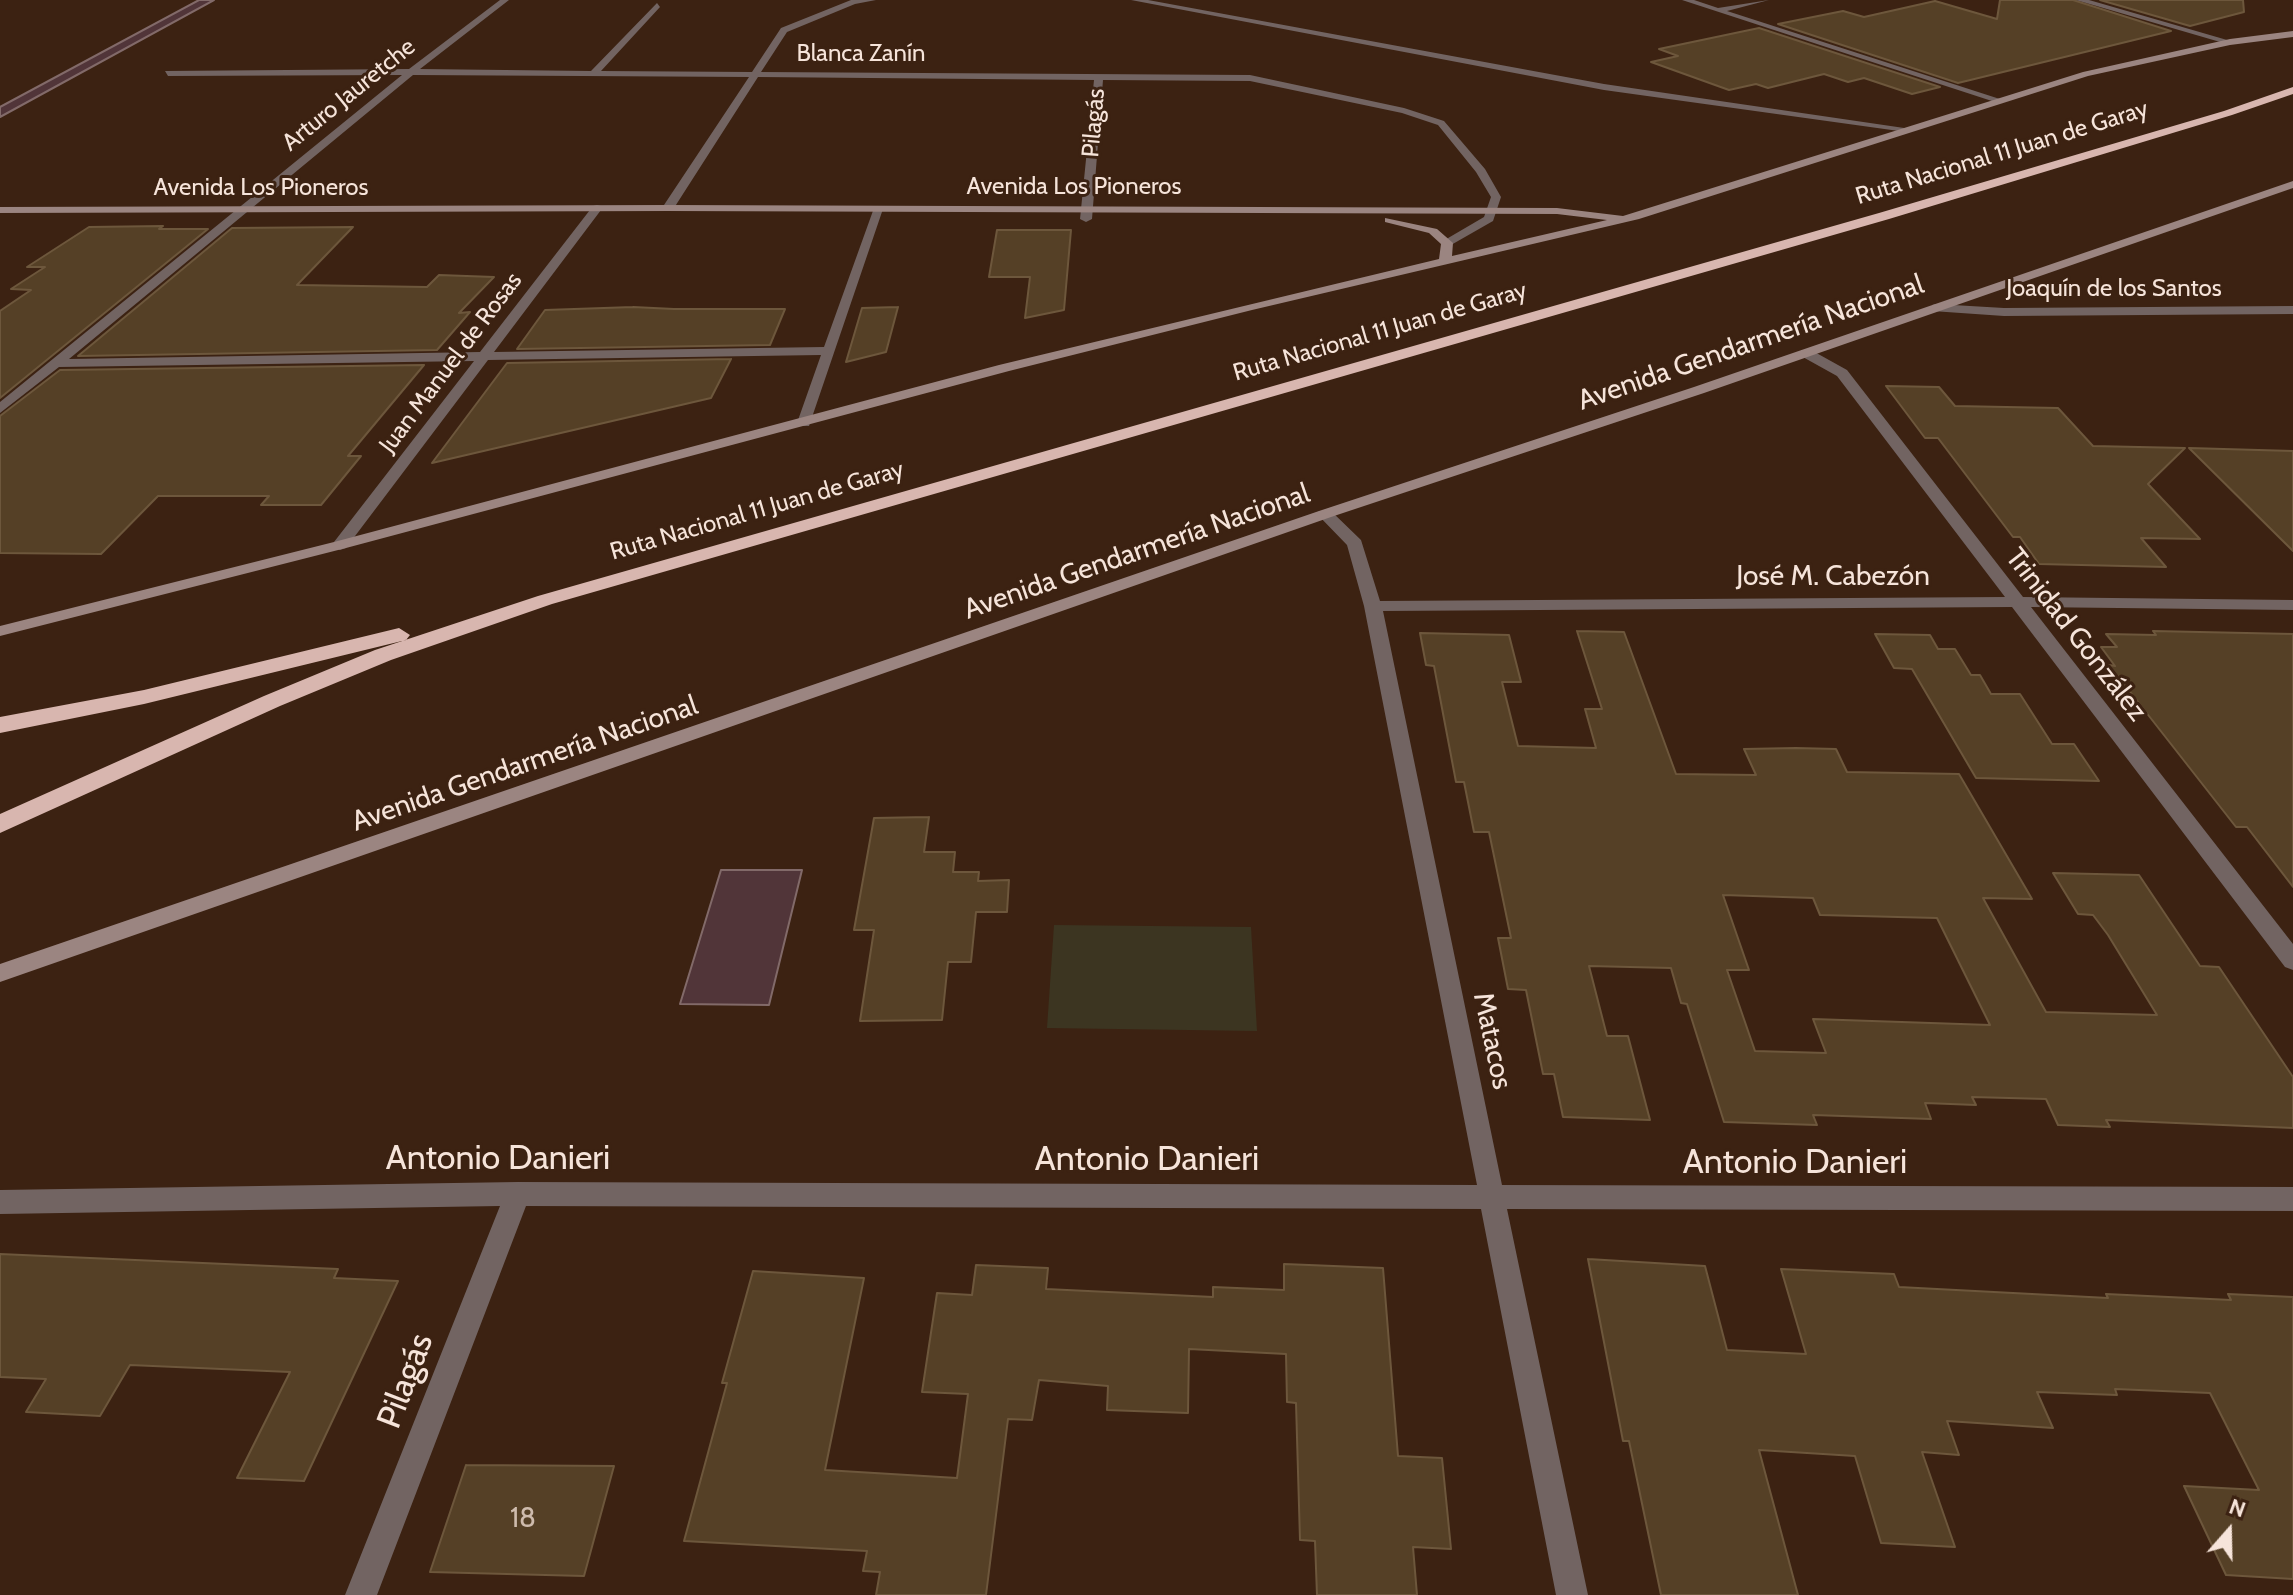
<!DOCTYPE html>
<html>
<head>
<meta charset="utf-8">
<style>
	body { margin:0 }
	#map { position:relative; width:2293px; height:1595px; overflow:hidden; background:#3c2212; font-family:Cabin,sans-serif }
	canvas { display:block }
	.north { position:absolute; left:2189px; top:1491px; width:80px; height:80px; -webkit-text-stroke:6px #3c2212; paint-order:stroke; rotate:20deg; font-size:22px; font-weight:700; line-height:32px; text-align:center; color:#f6e4da }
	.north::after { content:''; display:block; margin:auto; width:28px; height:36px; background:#f6e4da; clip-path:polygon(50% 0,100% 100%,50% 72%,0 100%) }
</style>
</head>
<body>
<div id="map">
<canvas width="2293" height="1595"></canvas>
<div class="north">N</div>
</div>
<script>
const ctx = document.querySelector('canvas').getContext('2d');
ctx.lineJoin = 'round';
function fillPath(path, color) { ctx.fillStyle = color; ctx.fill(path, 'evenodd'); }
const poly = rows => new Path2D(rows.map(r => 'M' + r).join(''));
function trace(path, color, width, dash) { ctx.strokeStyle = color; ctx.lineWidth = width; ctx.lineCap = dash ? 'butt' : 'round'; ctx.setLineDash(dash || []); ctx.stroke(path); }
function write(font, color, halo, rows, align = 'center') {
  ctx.font = font + ' Cabin,sans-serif'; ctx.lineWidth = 6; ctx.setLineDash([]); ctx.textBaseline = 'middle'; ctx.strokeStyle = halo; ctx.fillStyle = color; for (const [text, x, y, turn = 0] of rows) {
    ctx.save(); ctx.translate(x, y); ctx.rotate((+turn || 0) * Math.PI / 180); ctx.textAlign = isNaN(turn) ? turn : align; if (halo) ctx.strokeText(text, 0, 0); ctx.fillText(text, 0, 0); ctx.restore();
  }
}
const green = poly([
	[1054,925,1251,927,1257,1031,1047,1028]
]);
const water = poly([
	[199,0,214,0,0,117,0,107,199,0],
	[721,870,802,870,769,1005,680,1004,721,870]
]);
const building = poly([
	[2000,0,2073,0,2171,31,1958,83,1778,24,1843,11,1864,17,1935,1,1997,19,2000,0],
	[2100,0,2243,0,2244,12,2190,26,2100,0],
	[1759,28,1940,87,1912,94,1864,78,1848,82,1824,74,1768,88,1756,84,1729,90,1651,62,1678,56,1659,49,1759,28],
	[163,226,159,229,208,229,0,398,0,311,31,290,11,289,45,267,27,267,89,227,163,226],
	[353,227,297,285,427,287,439,275,494,277,459,313,470,312,437,350,78,356,232,228,353,227],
	[997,230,1071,230,1064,310,1025,318,1030,277,989,277,997,230],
	[633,307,674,309,785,309,770,345,517,349,545,310,633,307],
	[898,307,886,352,846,362,862,308,898,307],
	[731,359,711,398,432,463,507,363,731,359],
	[424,365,348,456,361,456,321,505,261,505,269,496,158,496,101,554,0,553,0,416,60,370,424,365],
	[1886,386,1939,387,1955,406,2058,408,2093,446,2185,448,2148,484,2200,539,2141,538,2166,567,2039,564,2020,537,2013,537,1938,438,1925,438,1886,386],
	[2189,448,2293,451,2293,551,2189,448],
	[1577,631,1624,632,1676,774,1756,775,1744,749,1796,748,1836,749,1847,772,1959,774,2032,899,1983,898,2046,1012,2157,1015,2108,935,2093,915,2078,914,2053,873,2139,875,2200,966,2219,967,2293,1077,2293,1128,2106,1120,2110,1127,2058,1125,2046,1099,1972,1097,1976,1105,1925,1103,1931,1119,1813,1115,1817,1125,1724,1122,1687,1004,1681,1003,1671,968,1589,966,1607,1036,1628,1036,1650,1120,1563,1117,1554,1074,1543,1074,1526,990,1508,989,1498,938,1511,938,1489,832,1474,832,1464,782,1456,782,1434,666,1426,665,1420,633,1509,635,1521,682,1502,682,1518,746,1596,748,1585,709,1602,709,1577,631],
	[1723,895,1813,898,1820,915,1937,918,1990,1025,1813,1019,1826,1053,1755,1051,1727,970,1749,970,1723,895],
	[2153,631,2293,634,2293,887,2247,827,2236,827,2109,665,2115,666,2101,647,2117,647,2106,634,2156,635,2153,631],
	[1875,634,1930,635,1938,649,1955,649,1971,675,1980,675,1991,694,2020,694,2052,744,2074,744,2099,781,1976,778,1912,669,1894,668,1875,634],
	[929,817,924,852,955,852,953,872,979,872,978,881,1009,880,1007,912,976,912,971,962,948,962,942,1020,860,1021,874,930,854,930,874,818,929,817],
	[0,1254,338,1269,334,1278,398,1281,304,1481,237,1478,290,1372,130,1365,100,1416,26,1412,46,1379,0,1377,0,1254],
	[1588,1259,1705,1266,1727,1350,1806,1354,1781,1269,1894,1274,1899,1287,2108,1298,2106,1294,2231,1300,2228,1294,2293,1297,2293,1579,2226,1575,2184,1486,2259,1490,2210,1393,2115,1389,2117,1395,2037,1392,2053,1428,1947,1421,1959,1455,1922,1452,1955,1547,1881,1543,1855,1456,1759,1450,1798,1595,1661,1595,1629,1441,1623,1441,1588,1259],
	[1284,1264,1383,1268,1398,1456,1442,1458,1451,1549,1413,1547,1417,1595,1317,1595,1315,1541,1300,1540,1296,1403,1287,1402,1286,1354,1189,1349,1188,1413,1107,1410,1108,1386,1039,1380,1032,1420,1008,1419,986,1595,876,1595,880,1572,863,1571,867,1551,684,1541,727,1383,722,1383,753,1271,864,1278,825,1470,957,1478,968,1394,922,1392,937,1293,972,1295,976,1265,1048,1268,1046,1289,1213,1297,1213,1287,1284,1290,1284,1264],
	[466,1465,614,1466,584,1576,430,1572,466,1465]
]);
const street = poly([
	[500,0,509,0,420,69,591,71,657,3,660,7,601,71,752,72,781,28,851,0,876,0,855,4,787,32,761,72,1250,75,1404,108,1444,121,1485,169,1501,197,1493,221,1451,245,1443,245,1443,241,1484,217,1491,197,1476,172,1438,125,1402,113,1250,81,1103,80,1092,219,1086,222,1080,219,1094,80,758,77,674,208,668,211,662,208,749,77,413,75,69,359,480,352,593,206,597,205,601,206,601,210,494,352,824,347,874,208,884,206,809,426,799,426,797,423,821,355,488,360,346,548,340,550,334,548,334,542,474,361,59,367,0,413,0,402,402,75,168,76,165,71,409,69,500,0],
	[1131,0,1148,0,1604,84,1911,129,1906,132,1604,90,1131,0],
	[1682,0,1694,0,1718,8,1769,0,1727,11,2006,101,1998,103,1682,0],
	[2076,0,2089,0,2234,42,2227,44,2076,0],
	[1936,304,2004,308,2293,306,2293,314,2004,316,1932,311,1932,305,1936,304],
	[1801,350,1811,350,1847,370,2023,597,2293,600,2293,610,2031,607,2293,944,2293,970,2285,967,2012,607,1383,611,1502,1185,2293,1187,2293,1211,1507,1209,1588,1595,1556,1595,1481,1209,526,1206,377,1595,345,1595,500,1206,0,1214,0,1190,518,1182,1477,1185,1364,606,1347,545,1317,514,1319,511,1331,511,1361,540,1380,601,2005,597,1837,376,1801,356,1801,350]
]);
const secondary = poly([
	[2293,31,2293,37,2230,45,2088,76,1639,219,1252,310,1009,371,346,548,0,636,0,626,334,542,999,365,1439,259,1441,244,1429,233,1385,222,1385,218,1437,229,1453,243,1452,256,1607,220,1557,214,668,211,0,213,0,207,668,205,1557,208,1623,216,2083,72,2230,39,2293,31],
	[2293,181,2293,188,1704,393,1331,517,0,982,0,964,1319,511,1694,387,2293,181]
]);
const highway = poly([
	[2293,87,2293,94,2232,115,1889,219,552,604,391,660,280,706,0,833,0,814,264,696,375,650,538,596,1879,213,2224,111,2293,87],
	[399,628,410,635,406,640,144,704,0,733,0,717,144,690,399,628]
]);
const farStreetnames = [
	["Blanca Zanín",861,54],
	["Arturo Jauretche",349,95,-39],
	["Pilagás",1094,123,-85],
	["Ruta Nacional 11 Juan de Garay",2002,153,-17],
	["Avenida Los Pioneros",1074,187],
	["Avenida Los Pioneros",261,188],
	["Joaquín de los Santos",2114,289],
	["Ruta Nacional 11 Juan de Garay",1380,332,-16],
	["Juan Manuel de Rosas",451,363,-53],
	["Ruta Nacional 11 Juan de Garay",757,511,-16]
];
const streetNames = [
	["Avenida Gendarmería Nacional",1751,343,-19],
	["Avenida Gendarmería Nacional",1137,552,-19],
	["José M. Cabezón",1833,577],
	["Trinidad González",2076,635,52],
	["Avenida Gendarmería Nacional",525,764,-19],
	["Matacos",1492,1041,78]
];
const nearNumbernames = [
	["18",523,1519]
];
const nearStreetnames = [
	["Antonio Danieri",498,1159],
	["Antonio Danieri",1147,1160],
	["Antonio Danieri",1795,1163],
	["Pilagás",406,1381,-69]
];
fillPath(green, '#3c3521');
fillPath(water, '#513539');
trace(water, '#826a69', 2);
fillPath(building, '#554026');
trace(building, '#6d573c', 2);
fillPath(street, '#726462');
fillPath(secondary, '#9b8581');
fillPath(highway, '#d8b6af');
write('24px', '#f6e4da', '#3c2212', farStreetnames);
write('28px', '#f6e4da', '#3c2212', streetNames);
write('28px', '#cebbad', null, nearNumbernames);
write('34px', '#f6e4da', '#3c2212', nearStreetnames);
</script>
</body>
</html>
